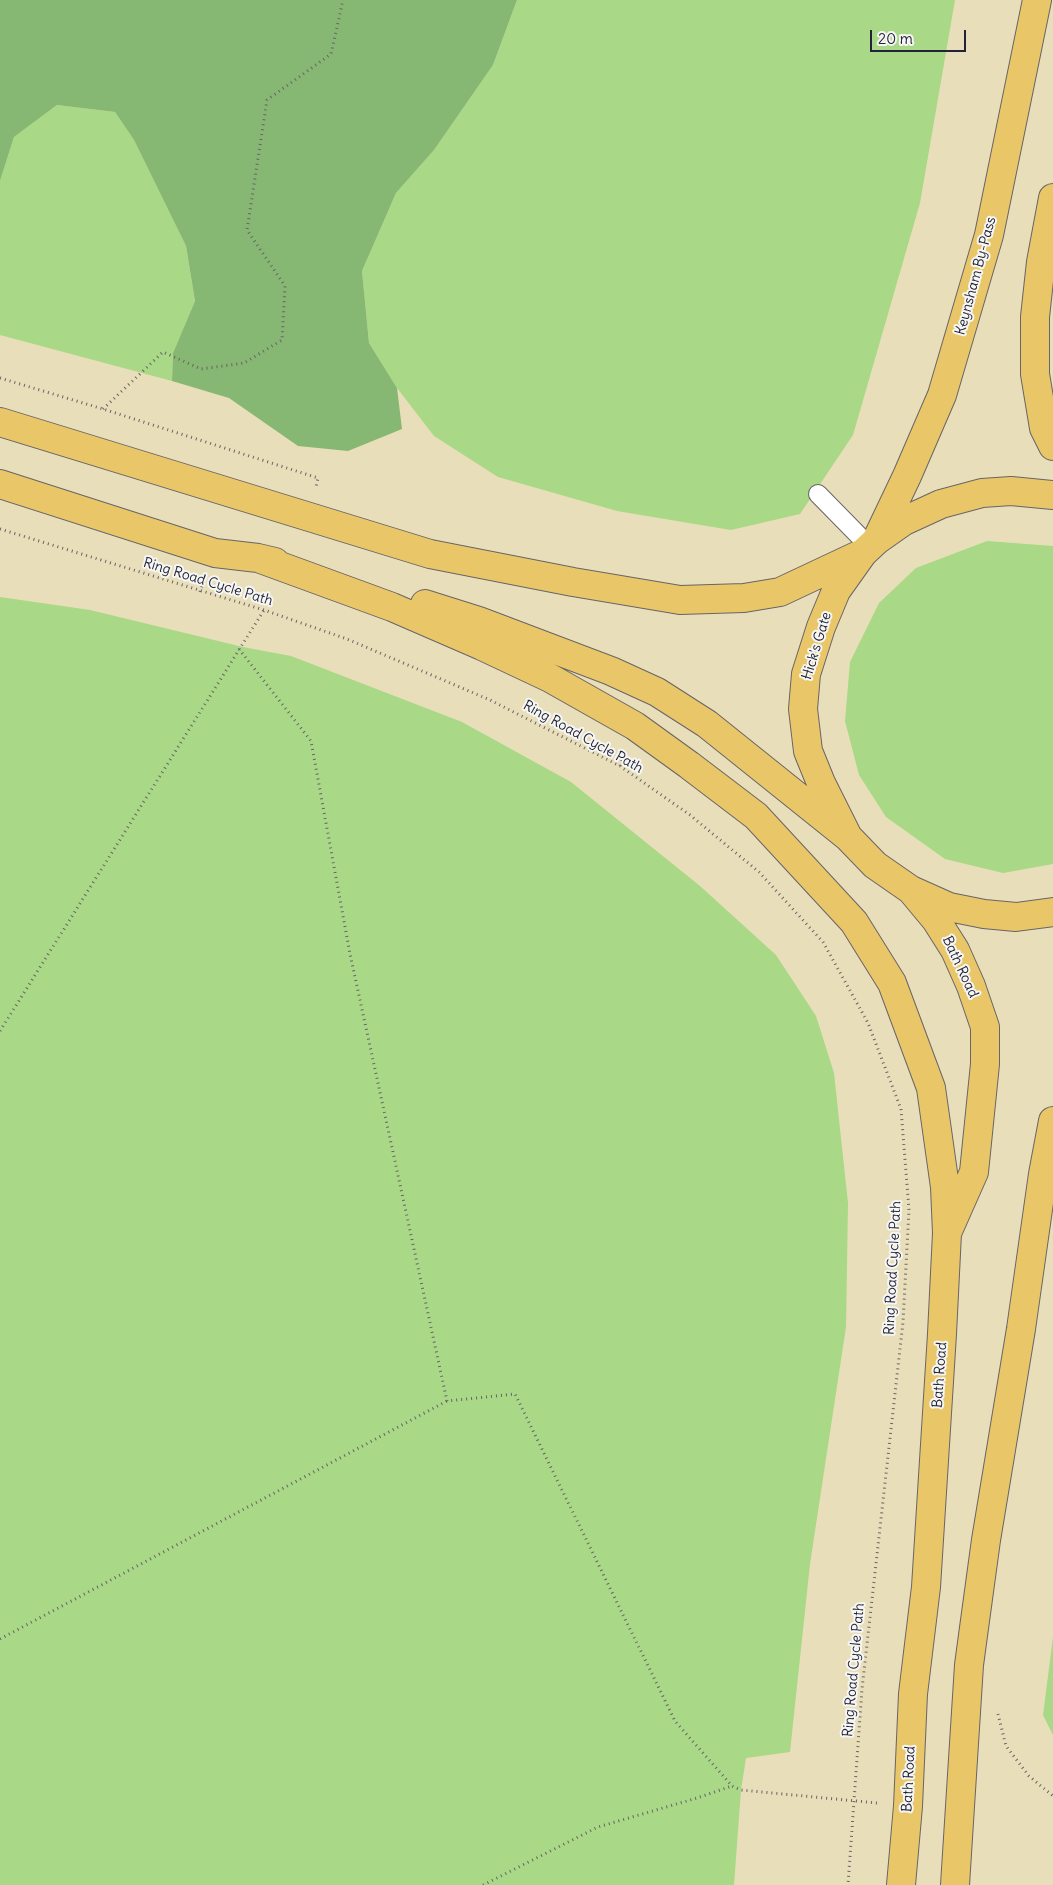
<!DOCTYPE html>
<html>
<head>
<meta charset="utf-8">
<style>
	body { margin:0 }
	#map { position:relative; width:1053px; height:1885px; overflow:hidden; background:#e9deba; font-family:Delius,sans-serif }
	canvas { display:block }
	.scale { position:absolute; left:870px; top:30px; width:96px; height:22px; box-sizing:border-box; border:2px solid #22223b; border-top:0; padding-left:6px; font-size:15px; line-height:18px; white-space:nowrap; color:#22223b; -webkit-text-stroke:4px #f6f6f2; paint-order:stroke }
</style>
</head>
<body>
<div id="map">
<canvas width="1053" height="1885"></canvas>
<div class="scale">20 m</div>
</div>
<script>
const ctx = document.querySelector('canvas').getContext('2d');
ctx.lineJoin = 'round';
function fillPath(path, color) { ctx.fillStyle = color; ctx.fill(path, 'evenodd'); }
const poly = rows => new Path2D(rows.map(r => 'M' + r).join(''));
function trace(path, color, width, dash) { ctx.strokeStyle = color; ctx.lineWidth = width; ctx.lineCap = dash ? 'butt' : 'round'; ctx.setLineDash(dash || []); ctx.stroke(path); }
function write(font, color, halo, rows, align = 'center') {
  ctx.font = font + ' Delius,sans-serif'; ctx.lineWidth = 4; ctx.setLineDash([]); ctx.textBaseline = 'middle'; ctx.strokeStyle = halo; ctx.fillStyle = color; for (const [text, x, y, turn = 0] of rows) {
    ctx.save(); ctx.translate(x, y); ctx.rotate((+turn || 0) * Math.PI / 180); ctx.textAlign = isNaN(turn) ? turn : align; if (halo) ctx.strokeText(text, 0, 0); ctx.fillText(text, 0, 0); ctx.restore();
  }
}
const green = poly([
	[517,0,955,0,920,203,853,435,800,514,731,530,617,511,498,477,434,436,397,388,369,343,362,271,396,193,434,150,493,65],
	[57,105,115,112,134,140,186,246,195,301,173,353,172,381,0,335,0,181,14,137],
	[987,541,1053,546,1053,864,1003,873,945,859,886,817,859,775,845,721,850,662,879,603,916,568],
	[0,597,90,610,243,647,291,656,462,722,571,782,700,886,776,955,816,1016,834,1073,848,1203,846,1327,810,1564,790,1752,746,1758,741,1790,734,1885,0,1885],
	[1053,1637,1053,1735,1043,1715]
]);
const forest = poly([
	[0,0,517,0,493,65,434,150,396,193,362,271,369,343,397,388,402,429,348,451,298,446,229,398,172,381,173,353,195,301,186,246,134,140,115,112,57,105,14,137,0,181]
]);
const path = poly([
	[0,378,103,409,318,478,316,487],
	[103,409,163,352,201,369,244,363,282,340,285,286,247,230,267,100,331,54,343,0],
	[0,529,264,610,347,639,490,700,620,766,690,815,759,872,823,942,868,1023,901,1109,909,1210,903,1322,862,1689,848,1885],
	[200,592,204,581],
	[239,649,311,741,350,954,447,1401,515,1394,675,1721,732,1786,741,1790,877,1803],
	[620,766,624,755],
	[0,1031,264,610],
	[0,1639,447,1401],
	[998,1714,1006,1746,1029,1776,1053,1796],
	[483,1885,598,1827,697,1798,732,1786]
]);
const service = poly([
	[818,494,870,547]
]);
const trunk = poly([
	[1053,198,1041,262,1035,317,1035,374,1044,428,1053,446],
	[0,422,430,554,573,582,680,600,744,598,780,592,863,553],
	[0,484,215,553,258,558,275,562],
	[1053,495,1011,491,982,493,941,504,904,521,877,540,863,553,836,591,821,627,806,674,803,709,808,751,821,783,848,837,875,865,911,890,949,907,984,914,1016,917,1053,912],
	[877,539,907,476,942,395,989,235,1037,0],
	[258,558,392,607,482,646,550,678,635,726,689,765,756,816,854,922,892,983,931,1088,945,1187,947,1233],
	[425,604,479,621,611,671,657,692,707,724,848,837],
	[901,1885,908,1806,913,1694,926,1587,942,1334,947,1233,974,1172,985,1064,985,1027,971,986,955,950,936,920,911,890],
	[955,1885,969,1665,974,1628,986,1540,1021,1329,1043,1174,1053,1121]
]);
const streetNames = [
	["Keynsham By-Pass",976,276,-75],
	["Ring Road Cycle Path",208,582,17],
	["Hick's Gate",817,646,-73],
	["Ring Road Cycle Path",583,737,29],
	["Bath Road",960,967,65],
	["Ring Road Cycle Path",893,1268,-87],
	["Bath Road",940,1375,-86],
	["Ring Road Cycle Path",854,1670,-85],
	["Bath Road",909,1779,-87]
];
fillPath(green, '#a9d886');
fillPath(forest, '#86b873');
trace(service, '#686467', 20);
trace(trunk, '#686467', 30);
trace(path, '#686467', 3, [1, 4]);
trace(service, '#fff', 18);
trace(trunk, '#e9c769', 28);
write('14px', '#22223b', '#f6f6f2', streetNames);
</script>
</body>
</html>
